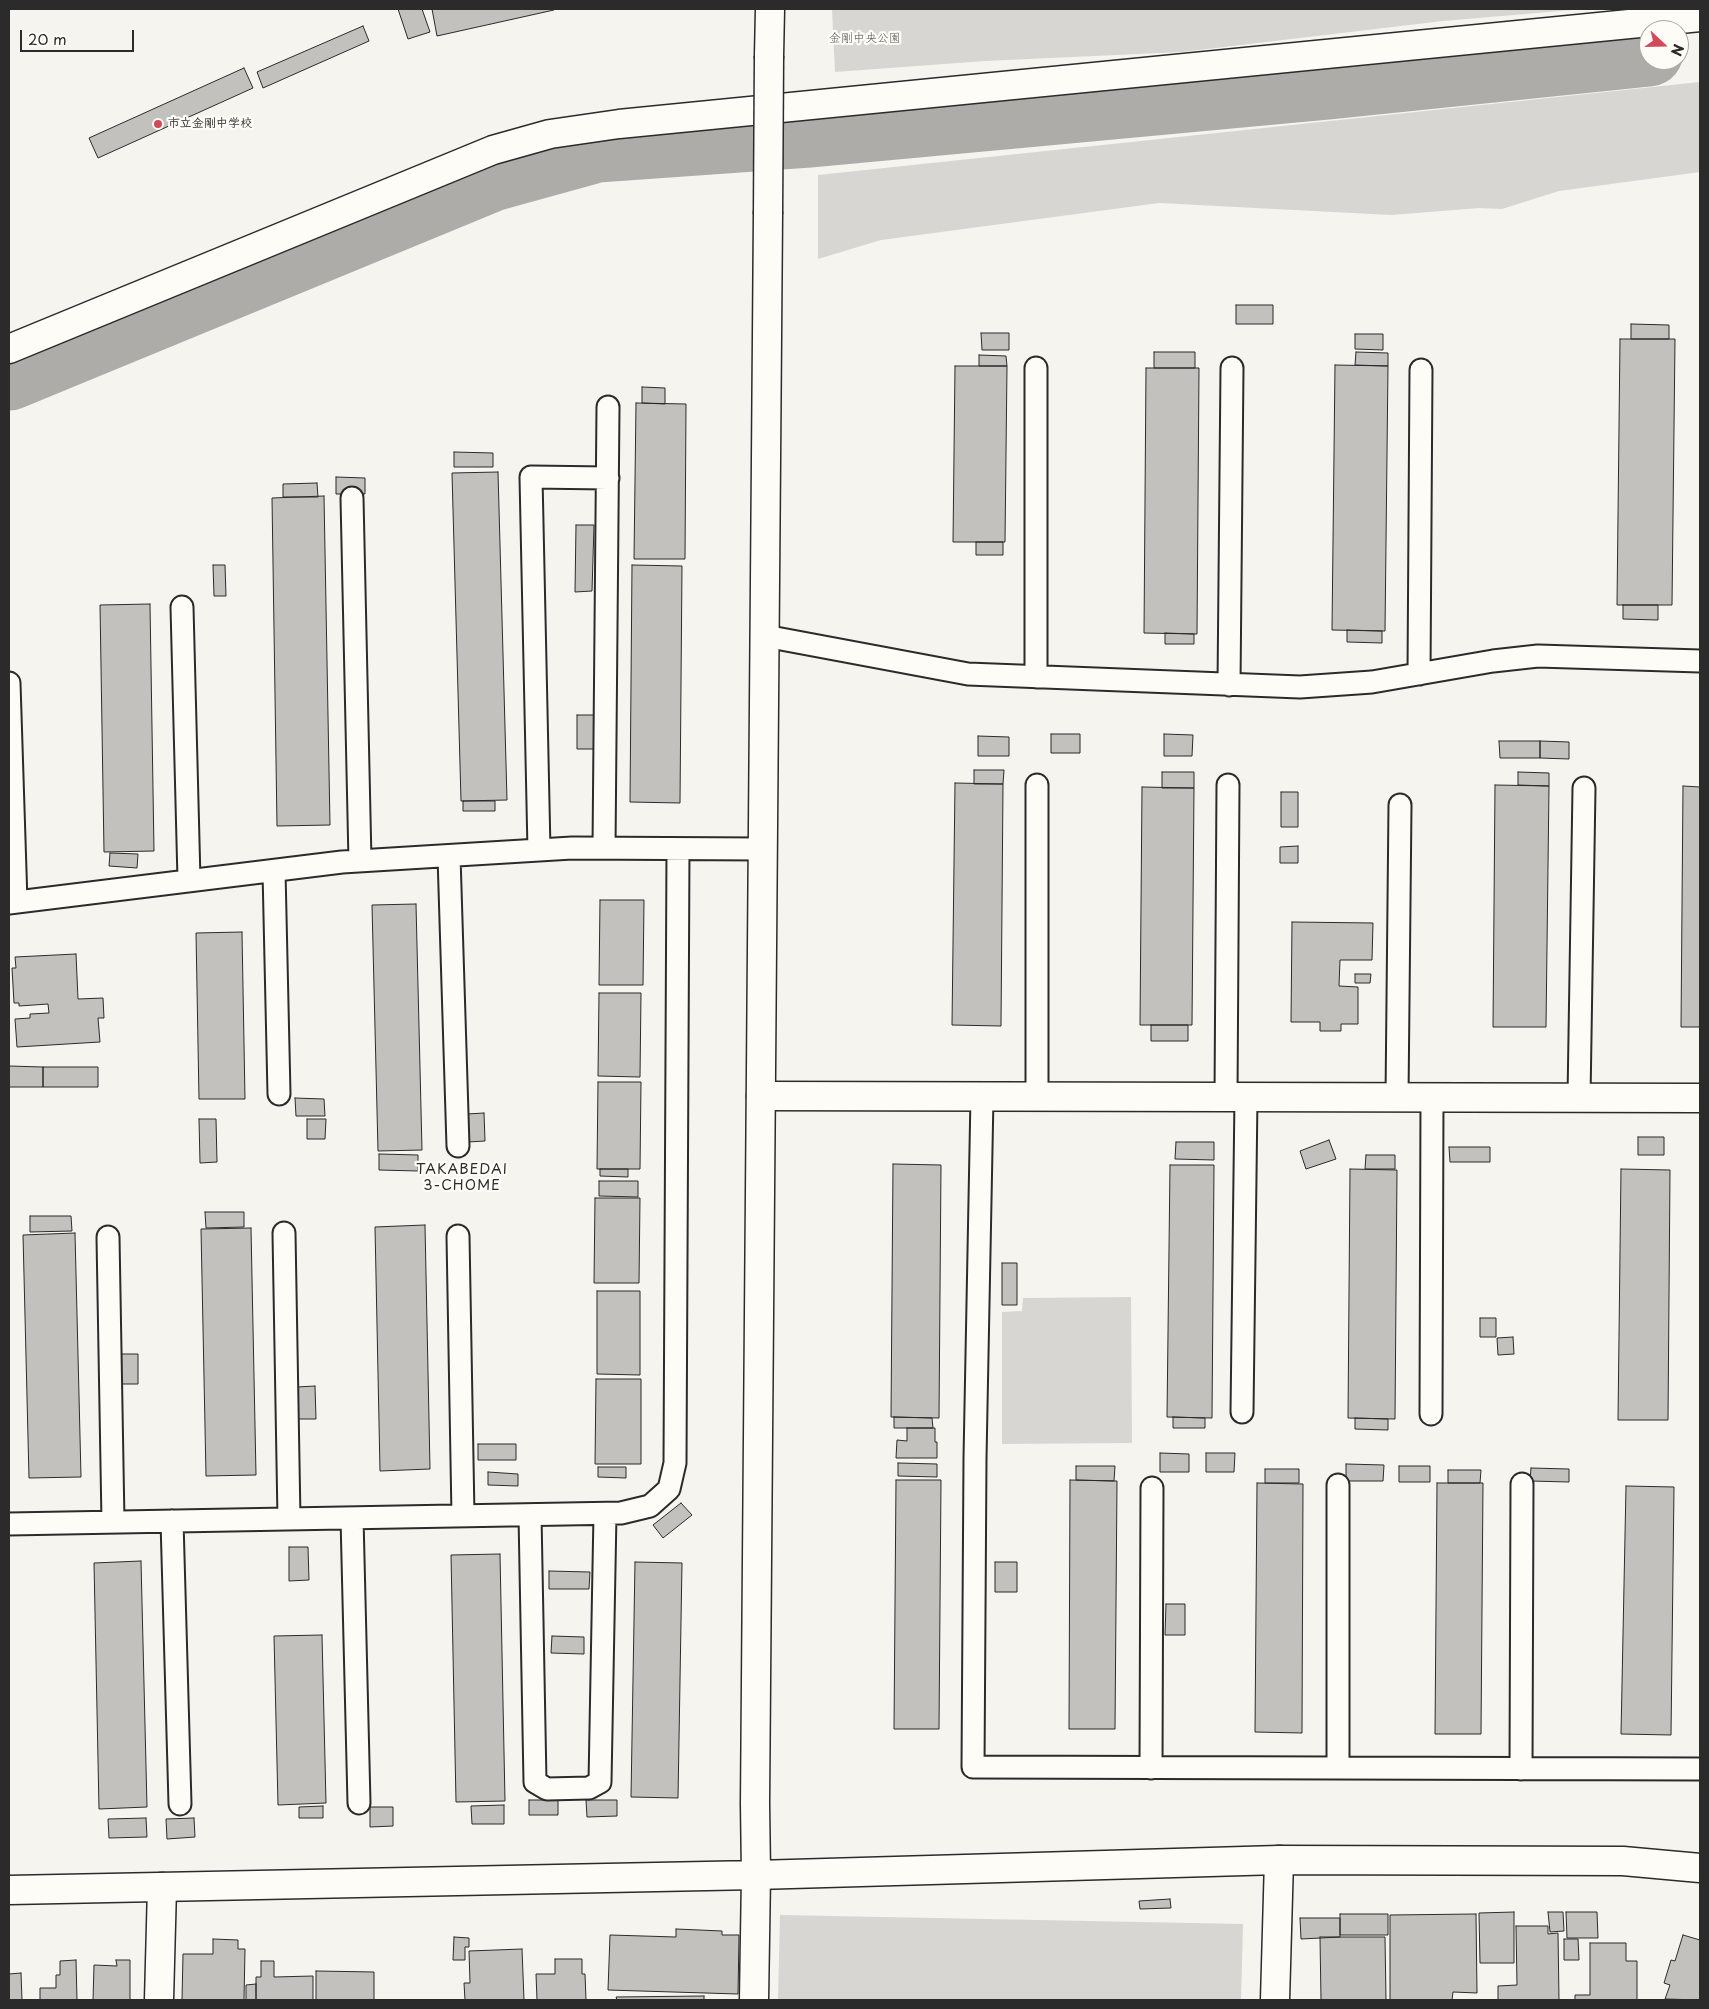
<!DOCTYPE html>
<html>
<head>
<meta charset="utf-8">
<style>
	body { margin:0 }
	#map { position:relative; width:1709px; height:2009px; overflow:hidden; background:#f5f4ef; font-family:"Playpen Sans",sans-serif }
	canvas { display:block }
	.frame { position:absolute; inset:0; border:10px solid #2b2b2b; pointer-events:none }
	.north { position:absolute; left:1639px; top:20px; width:50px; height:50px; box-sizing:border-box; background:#fdfcf7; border:1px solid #a9a8a5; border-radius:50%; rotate:111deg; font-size:14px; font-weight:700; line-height:20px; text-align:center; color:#2b2b2b }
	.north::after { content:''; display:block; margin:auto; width:18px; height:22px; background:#d1495b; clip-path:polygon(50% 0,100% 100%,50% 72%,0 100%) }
	.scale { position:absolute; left:20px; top:30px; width:114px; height:22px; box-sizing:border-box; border:2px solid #2b2b2b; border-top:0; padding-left:6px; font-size:15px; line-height:18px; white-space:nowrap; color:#2b2b2b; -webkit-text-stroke:4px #fdfcf7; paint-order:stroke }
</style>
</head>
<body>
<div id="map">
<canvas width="1709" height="2009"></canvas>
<div class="frame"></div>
<div class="north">N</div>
<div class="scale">20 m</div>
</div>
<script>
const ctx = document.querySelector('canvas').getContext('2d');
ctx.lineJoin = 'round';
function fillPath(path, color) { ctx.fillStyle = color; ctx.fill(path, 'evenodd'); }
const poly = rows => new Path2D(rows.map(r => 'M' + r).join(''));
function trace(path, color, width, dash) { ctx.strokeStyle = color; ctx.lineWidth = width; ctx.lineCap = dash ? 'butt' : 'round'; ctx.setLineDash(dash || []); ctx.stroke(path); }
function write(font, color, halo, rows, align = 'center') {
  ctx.font = font + ' "Playpen Sans","Klee One",sans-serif'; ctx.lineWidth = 4.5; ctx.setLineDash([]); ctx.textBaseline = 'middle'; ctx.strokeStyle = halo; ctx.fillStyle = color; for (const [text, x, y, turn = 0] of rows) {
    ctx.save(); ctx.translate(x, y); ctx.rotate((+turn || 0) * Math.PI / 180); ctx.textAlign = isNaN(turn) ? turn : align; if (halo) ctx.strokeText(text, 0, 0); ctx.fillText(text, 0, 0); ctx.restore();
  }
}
const green = poly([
	[832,9,1584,9,1443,21,1182,52,985,61,835,72],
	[1700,82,1700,172,1559,191,1502,209,1479,208,1391,215,1159,203,881,240,818,259,818,175],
	[1131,1297,1132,1443,1002,1444,1002,1312,1022,1311,1023,1298],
	[780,1915,1243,1924,1241,2000,778,2000]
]);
const river = poly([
	[9,376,492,177,597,148,809,133,1329,85,1649,52]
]);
const building = poly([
	[398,9,422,9,430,32,408,39,398,9],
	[432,9,554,9,554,10,437,36,432,9],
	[363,26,369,41,263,88,257,72,363,26],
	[244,68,253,88,98,158,89,138,244,68],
	[1236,305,1273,305,1273,324,1236,324,1236,305],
	[1631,324,1669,325,1669,339,1631,339,1631,324],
	[981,333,1009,333,1009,350,982,350,981,333],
	[1355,334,1383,334,1383,350,1355,349,1355,334],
	[1620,339,1675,339,1672,605,1617,605,1620,339],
	[1154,352,1195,352,1195,368,1154,368,1154,352],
	[1356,352,1388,353,1388,366,1355,365,1356,352],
	[979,355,1006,356,1007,366,979,366,979,355],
	[1335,365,1388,366,1385,631,1332,630,1335,365],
	[955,366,1007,366,1005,542,953,542,955,366],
	[1146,368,1199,368,1197,634,1144,633,1146,368],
	[642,387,665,388,665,404,642,403,642,387],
	[636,403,686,404,685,559,634,559,636,403],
	[454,452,493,453,493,467,454,467,454,452],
	[498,472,507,800,461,801,452,473,498,472],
	[336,477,365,478,365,494,336,494,336,477],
	[317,483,318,497,283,497,283,484,317,483],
	[324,496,330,825,277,826,272,498,324,496],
	[576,525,594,525,592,591,575,592,576,525],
	[976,542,1003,542,1003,555,976,555,976,542],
	[213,565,225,565,226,596,214,596,213,565],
	[632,565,682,566,680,803,630,802,632,565],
	[150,604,154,851,104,852,100,605,150,604],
	[1623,605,1658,605,1658,620,1623,619,1623,605],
	[1347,630,1382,631,1382,643,1347,642,1347,630],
	[1165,633,1194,634,1194,644,1165,644,1165,633],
	[577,715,595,715,594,749,577,749,577,715],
	[1051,734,1080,734,1080,753,1051,753,1051,734],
	[1164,734,1193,735,1192,756,1164,756,1164,734],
	[978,736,1009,737,1009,756,978,756,978,736],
	[1499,741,1540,741,1540,758,1500,758,1499,741],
	[1540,741,1569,742,1569,759,1540,758,1540,741],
	[974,770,1004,770,1003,784,974,784,974,770],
	[1162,772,1194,772,1194,788,1162,788,1162,772],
	[1518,772,1549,773,1549,786,1518,785,1518,772],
	[955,783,1003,784,1001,1026,952,1025,955,783],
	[1495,785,1549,786,1546,1027,1493,1027,1495,785],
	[1683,786,1700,787,1700,1027,1681,1027,1683,786],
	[1142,787,1194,788,1192,1025,1140,1025,1142,787],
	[1281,792,1298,792,1298,827,1281,827,1281,792],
	[463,801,495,801,495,811,463,811,463,801],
	[1298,846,1298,863,1280,863,1280,847,1298,846],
	[110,853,138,854,137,868,109,866,110,853],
	[600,900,644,900,643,985,599,985,600,900],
	[416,904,422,1150,378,1151,372,905,416,904],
	[1292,922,1373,923,1372,960,1340,960,1339,986,1358,987,1358,1024,1341,1024,1341,1031,1320,1031,1320,1022,1291,1022,1292,922],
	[242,932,245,1099,199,1099,196,933,242,932],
	[76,954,78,999,103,998,104,1018,98,1018,100,1042,17,1047,15,1019,30,1018,30,1014,49,1013,48,1004,19,1006,19,1003,14,1003,12,968,16,968,15,957,76,954],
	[1355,974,1371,974,1370,983,1355,983,1355,974],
	[599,993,641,993,640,1077,598,1076,599,993],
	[1151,1025,1188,1025,1188,1041,1151,1041,1151,1025],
	[9,1066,43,1067,43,1087,9,1087,9,1066],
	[43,1067,98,1067,98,1087,43,1087,43,1067],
	[598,1082,641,1082,640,1169,597,1169,598,1082],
	[295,1098,324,1099,325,1116,296,1116,295,1098],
	[484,1113,485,1141,468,1142,467,1114,484,1113],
	[199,1119,216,1119,217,1162,200,1163,199,1119],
	[307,1119,326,1119,325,1139,307,1139,307,1119],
	[1638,1137,1664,1137,1664,1155,1638,1155,1638,1137],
	[1329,1140,1336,1159,1306,1169,1300,1151,1329,1140],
	[1176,1142,1214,1142,1214,1160,1175,1159,1176,1142],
	[1449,1147,1490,1147,1490,1162,1450,1162,1449,1147],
	[379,1154,418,1155,418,1171,379,1170,379,1154],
	[1366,1155,1395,1155,1395,1169,1365,1169,1366,1155],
	[893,1164,941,1165,939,1418,891,1417,893,1164],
	[1170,1165,1214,1165,1212,1418,1167,1417,1170,1165],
	[600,1169,628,1169,628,1177,600,1176,600,1169],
	[1350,1169,1397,1170,1395,1419,1348,1418,1350,1169],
	[1621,1169,1670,1170,1668,1420,1618,1420,1621,1169],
	[599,1181,638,1181,638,1197,599,1196,599,1181],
	[595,1198,640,1198,639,1283,594,1283,595,1198],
	[205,1212,244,1212,244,1227,206,1228,205,1212],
	[30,1216,71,1216,72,1231,30,1232,30,1216],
	[425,1225,430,1469,380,1471,375,1227,425,1225],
	[251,1228,256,1475,206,1476,201,1229,251,1228],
	[75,1233,81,1477,29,1478,23,1235,75,1233],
	[1002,1263,1017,1263,1017,1305,1002,1305,1002,1263],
	[597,1291,640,1291,640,1375,597,1374,597,1291],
	[1480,1318,1496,1318,1496,1337,1480,1337,1480,1318],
	[1513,1337,1514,1354,1498,1355,1497,1338,1513,1337],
	[121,1354,138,1354,138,1384,122,1384,121,1354],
	[596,1379,641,1379,641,1464,595,1464,596,1379],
	[315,1386,316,1419,298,1419,297,1387,315,1386],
	[894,1417,932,1418,933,1428,894,1428,894,1417],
	[1173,1417,1205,1418,1205,1428,1173,1428,1173,1417],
	[1355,1418,1388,1419,1388,1430,1355,1429,1355,1418],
	[907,1428,935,1428,935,1442,937,1442,937,1458,896,1458,897,1440,907,1441,907,1428],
	[478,1444,516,1444,516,1460,478,1460,478,1444],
	[1160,1453,1189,1454,1189,1472,1160,1472,1160,1453],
	[1206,1453,1235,1453,1234,1472,1206,1472,1206,1453],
	[898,1463,937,1464,937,1477,898,1476,898,1463],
	[1346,1464,1384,1465,1383,1481,1346,1481,1346,1464],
	[1076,1466,1115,1466,1114,1481,1076,1480,1076,1466],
	[1399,1466,1430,1466,1430,1482,1399,1482,1399,1466],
	[598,1467,626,1467,626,1478,598,1477,598,1467],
	[1531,1468,1569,1469,1569,1482,1530,1481,1531,1468],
	[1265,1469,1299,1469,1299,1483,1265,1483,1265,1469],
	[1448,1470,1481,1470,1480,1483,1448,1483,1448,1470],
	[488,1472,518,1474,518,1486,488,1485,488,1472],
	[896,1480,941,1480,939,1729,894,1729,896,1480],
	[1070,1480,1117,1481,1115,1729,1069,1729,1070,1480],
	[1257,1483,1303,1484,1302,1733,1255,1732,1257,1483],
	[1437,1483,1483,1483,1481,1734,1435,1734,1437,1483],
	[1626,1486,1674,1487,1671,1735,1621,1734,1626,1486],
	[681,1503,692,1515,663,1538,653,1525,681,1503],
	[289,1547,308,1547,309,1580,289,1581,289,1547],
	[500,1554,505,1801,456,1802,451,1555,500,1554],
	[141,1561,147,1807,99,1809,94,1563,141,1561],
	[635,1562,682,1563,678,1798,631,1797,635,1562],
	[995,1562,1017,1562,1017,1592,995,1592,995,1562],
	[549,1571,590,1572,589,1589,549,1589,549,1571],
	[1166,1604,1185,1604,1185,1635,1165,1635,1166,1604],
	[322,1635,326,1803,278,1805,274,1636,322,1635],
	[552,1636,584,1637,584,1654,551,1653,552,1636],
	[529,1800,558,1800,558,1815,529,1815,529,1800],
	[586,1800,617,1800,617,1816,587,1817,586,1800],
	[504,1805,504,1824,472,1824,471,1806,504,1805],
	[323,1806,323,1818,299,1818,299,1807,323,1806],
	[370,1807,393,1807,393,1826,370,1827,370,1807],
	[146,1818,147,1837,109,1838,108,1819,146,1818],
	[194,1818,195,1837,167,1839,166,1819,194,1818],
	[1170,1899,1171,1908,1140,1909,1139,1901,1170,1899],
	[1514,1912,1514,1963,1480,1963,1479,1913,1514,1912],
	[1548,1912,1563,1912,1564,1931,1550,1932,1548,1912],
	[1566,1912,1597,1912,1598,1938,1567,1938,1566,1912],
	[1340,1914,1388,1914,1388,1935,1340,1935,1340,1914],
	[1476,1914,1477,1993,1453,1992,1452,2000,1390,2000,1390,1915,1476,1914],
	[1300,1918,1340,1918,1340,1937,1301,1939,1300,1918],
	[1516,1926,1548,1926,1548,1934,1558,1933,1559,2000,1498,2000,1498,1986,1517,1985,1516,1926],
	[676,1929,722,1931,722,1935,739,1935,738,1994,608,1990,610,1935,676,1937,676,1929],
	[1683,1935,1700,1940,1700,2000,1665,1999,1670,1985,1664,1983,1671,1960,1675,1961,1683,1935],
	[454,1937,469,1938,469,1947,465,1947,465,1960,453,1960,454,1937],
	[1320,1937,1385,1937,1386,2000,1321,2000,1320,1937],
	[213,1939,238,1940,238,1949,245,1949,244,2000,182,2000,183,1954,213,1954,213,1939],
	[1564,1939,1578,1939,1579,1960,1564,1960,1564,1939],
	[1590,1943,1626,1943,1626,1961,1637,1961,1637,2000,1575,2000,1575,1995,1590,1995,1590,1943],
	[522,1949,524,2000,465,2000,464,1983,470,1983,469,1951,522,1949],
	[555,1959,582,1959,582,1974,585,1974,586,2000,537,2000,536,1974,555,1974,555,1959],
	[76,1960,77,2000,40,2000,40,1988,56,1988,56,1975,60,1975,60,1961,76,1960],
	[116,1960,130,1960,130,2000,93,2000,94,1965,117,1966,116,1960],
	[261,1961,274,1961,274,1977,313,1976,313,2000,256,2000,256,1977,261,1977,261,1961],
	[316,1971,374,1972,374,2000,316,2000,316,1971],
	[21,1973,22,2000,9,2000,9,1974,21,1973],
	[256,1984,256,2000,246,2000,246,1985,256,1984],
	[704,1996,704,2000,617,2000,616,1997,704,1996]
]);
const lane = poly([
	[352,498,360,861],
	[182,607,189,880],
	[765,636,968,674,1300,687,1372,682,1493,661,1538,656,1700,661],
	[1419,674,1421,370],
	[1036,677,1036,368],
	[9,683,16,902],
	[1229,685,1232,368],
	[604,848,608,407],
	[539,850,531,477,608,478],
	[449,856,458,1146],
	[274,871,279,1094],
	[9,903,342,862,572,848,763,849],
	[982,1097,975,1458,973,1767,1700,1769],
	[1037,1097,1037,785],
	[1226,1097,1228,785],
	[1397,1097,1400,805],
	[1579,1098,1584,788],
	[284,1233,289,1519],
	[458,1236,463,1516],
	[108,1237,113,1522],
	[1242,1412,1246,1097],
	[1431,1414,1432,1097],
	[530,1515,535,1782,547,1789,589,1788,600,1782,605,1514],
	[352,1518,359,1803],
	[172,1521,180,1804],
	[9,1524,621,1513,650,1506,669,1489,675,1463,678,849],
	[1151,1768,1152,1488],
	[1338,1768,1338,1485],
	[1521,1769,1522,1484]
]);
const street = poly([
	[9,349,493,150,550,134,619,124,1700,17],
	[761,1096,1700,1098],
	[159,2000,162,1887],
	[754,2000,756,1875],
	[1275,2000,1279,1860]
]);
const secondary = poly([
	[769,56,770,9],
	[756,1875,755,1803,768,214],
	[9,1890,756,1875,1279,1860,1623,1861,1700,1868]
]);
const secondaryBridge = poly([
	[768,214,769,56]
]);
const markers = [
	[158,124,5,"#d1495b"]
];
const parkNames = [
	["金剛中央公園",865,39]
];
const poiNames = [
	["市立金剛中学校",168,124]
];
const neighbourhoodNames = [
	["TAKABEDAI",462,1170],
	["3-CHOME",462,1186]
];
fillPath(green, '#d7d6d2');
trace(river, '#adaca9', 69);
fillPath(building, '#c2c1be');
trace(building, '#2b2b2b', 1);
trace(lane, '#2b2b2b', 25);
trace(street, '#2b2b2b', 31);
trace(secondary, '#2b2b2b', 31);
trace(lane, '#fdfcf7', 21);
trace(street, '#fdfcf7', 28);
trace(secondary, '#fdfcf7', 28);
trace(secondaryBridge, '#2b2b2b', 31, []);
trace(secondaryBridge, '#fdfcf7', 28);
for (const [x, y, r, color] of markers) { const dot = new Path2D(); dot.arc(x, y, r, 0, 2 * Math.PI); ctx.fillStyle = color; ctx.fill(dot); trace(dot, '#fdfcf7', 2); }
write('12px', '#565655', '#fdfcf7', parkNames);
write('bold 12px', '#2b2b2b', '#fdfcf7', poiNames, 'left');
ctx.letterSpacing = '1px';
write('14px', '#2b2b2b', '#fdfcf7', neighbourhoodNames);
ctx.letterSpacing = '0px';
</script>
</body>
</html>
